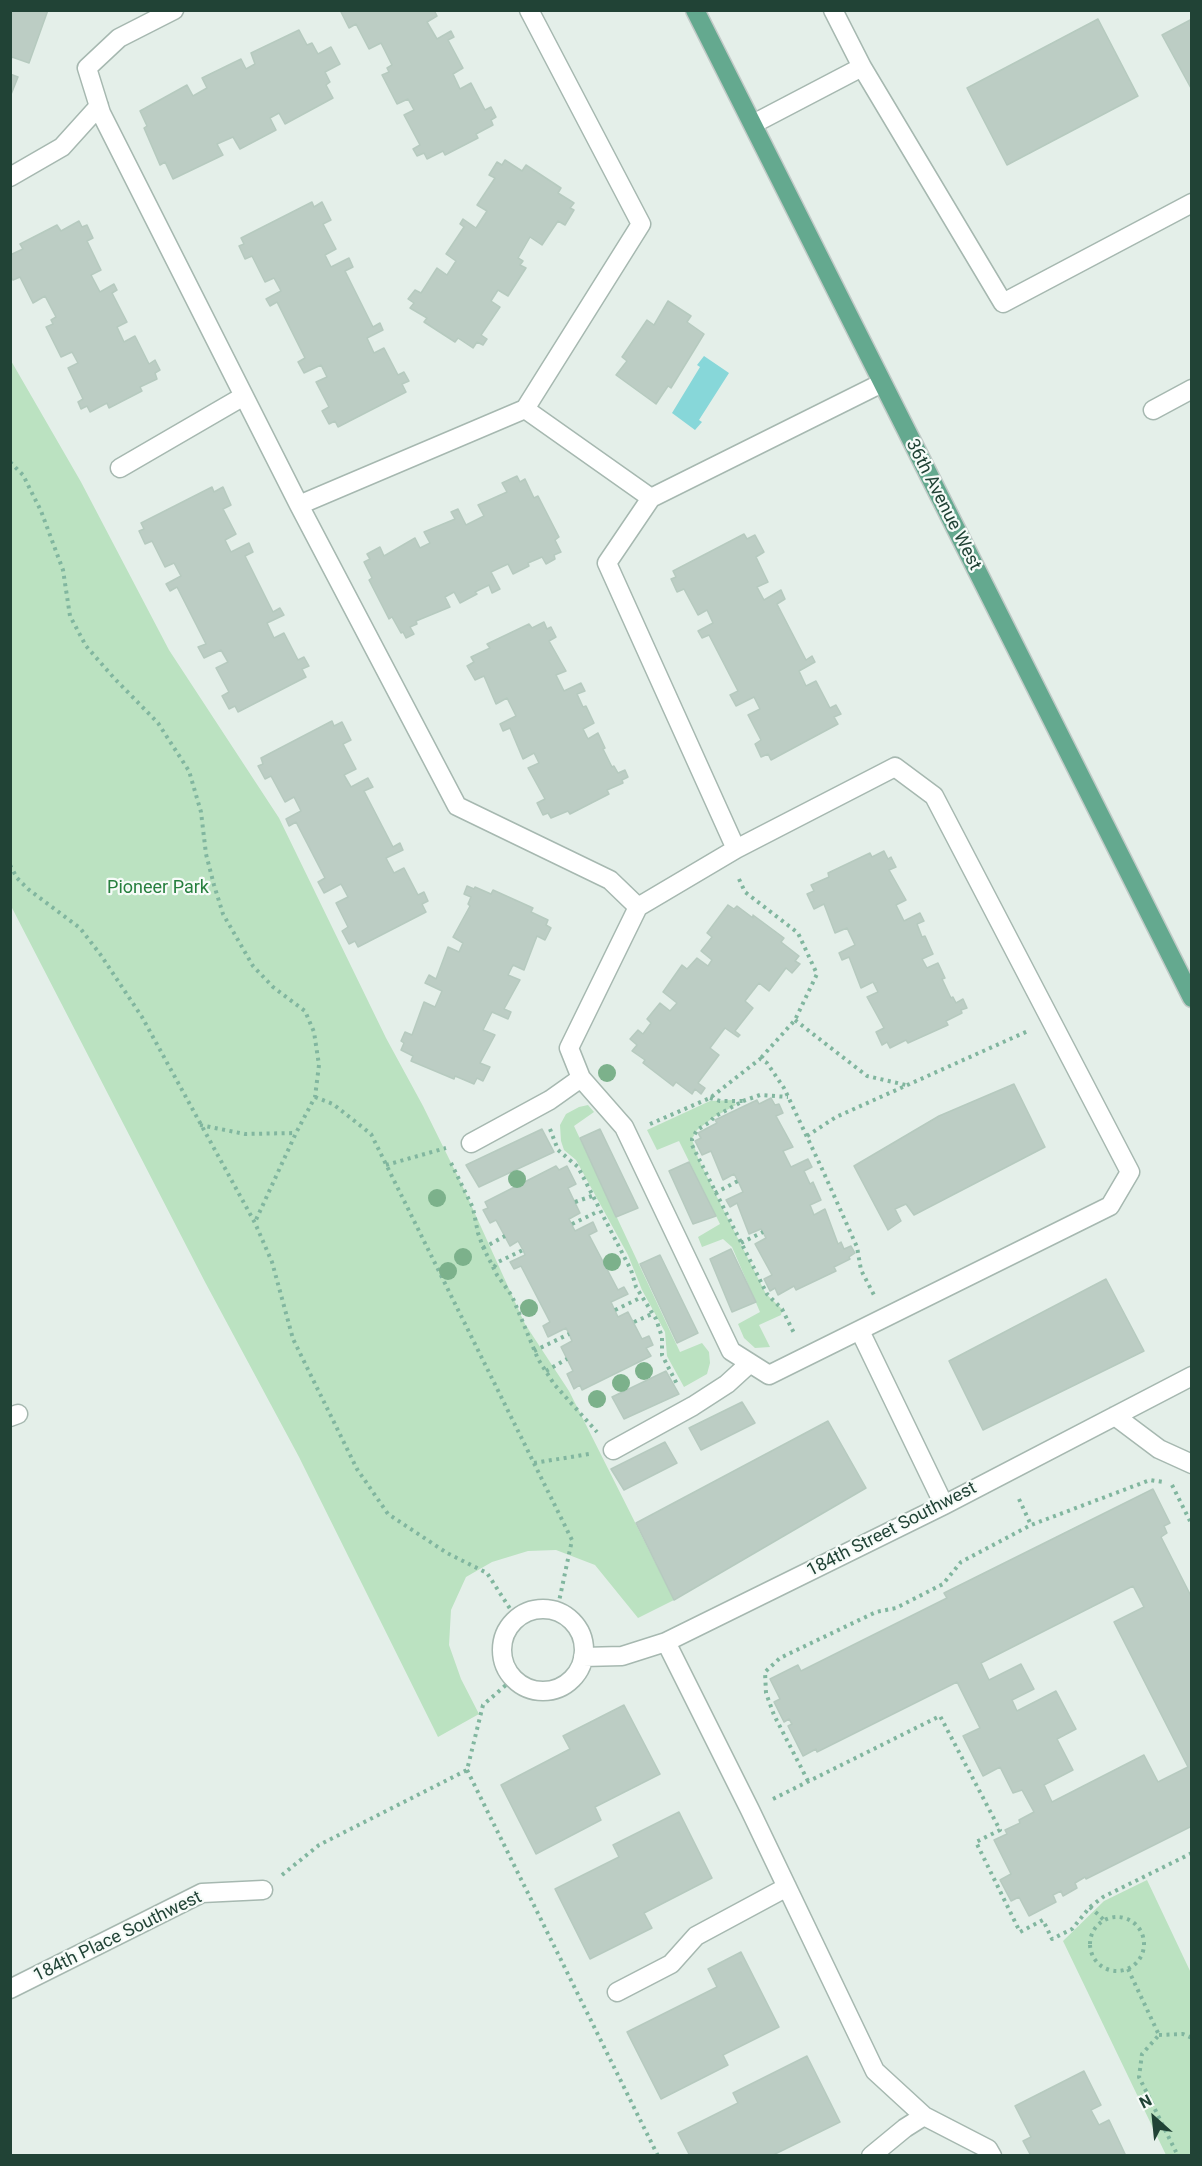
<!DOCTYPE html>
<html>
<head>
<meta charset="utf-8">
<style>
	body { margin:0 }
	#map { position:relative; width:1202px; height:2166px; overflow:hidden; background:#e4efe9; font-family:Roboto,sans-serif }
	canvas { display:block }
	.frame { position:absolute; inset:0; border:12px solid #214336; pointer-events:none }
	.north { position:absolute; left:1124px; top:2088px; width:60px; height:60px; -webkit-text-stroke:4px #f6fbf8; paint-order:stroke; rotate:333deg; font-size:16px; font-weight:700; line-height:24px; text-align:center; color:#214336 }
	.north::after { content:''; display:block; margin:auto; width:21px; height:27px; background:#214336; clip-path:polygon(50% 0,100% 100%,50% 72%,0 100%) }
</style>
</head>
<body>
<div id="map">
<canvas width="1202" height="2166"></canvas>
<div class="frame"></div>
<div class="north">N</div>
</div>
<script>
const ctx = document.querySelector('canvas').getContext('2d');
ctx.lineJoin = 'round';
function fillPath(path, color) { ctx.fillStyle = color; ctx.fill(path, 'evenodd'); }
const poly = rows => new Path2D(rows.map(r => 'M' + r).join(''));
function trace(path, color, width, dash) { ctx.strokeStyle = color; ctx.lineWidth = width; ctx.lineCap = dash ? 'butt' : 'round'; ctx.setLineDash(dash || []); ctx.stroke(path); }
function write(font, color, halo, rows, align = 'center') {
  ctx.font = font + ' Roboto,sans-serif'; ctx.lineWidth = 4.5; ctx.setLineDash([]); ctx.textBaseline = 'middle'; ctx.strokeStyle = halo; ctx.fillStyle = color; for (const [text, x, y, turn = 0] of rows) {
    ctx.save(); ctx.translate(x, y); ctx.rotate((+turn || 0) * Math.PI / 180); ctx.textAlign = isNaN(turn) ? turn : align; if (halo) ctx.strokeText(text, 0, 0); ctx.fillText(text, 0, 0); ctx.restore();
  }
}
const green = poly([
	[10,359,81,482,169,650,279,818,386,1038,423,1106,462,1185,525,1324,569,1391,674,1600,638,1618,595,1565,556,1550,528,1551,492,1562,466,1577,451,1610,449,1645,461,1679,479,1714,438,1737,299,1457,205,1282,11,906],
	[732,1100,736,1105,714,1117,697,1130,692,1139,698,1158,715,1193,766,1294,782,1309,781,1315,759,1325,770,1347,755,1348,744,1338,738,1324,760,1312,732,1247,723,1239,702,1247,698,1237,720,1224,679,1141,657,1150,647,1130,710,1101],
	[588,1105,594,1112,574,1126,680,1352,702,1343,709,1352,710,1363,707,1374,684,1387,667,1356,665,1332,642,1290,628,1255,576,1160,564,1150,561,1141,560,1125,566,1114,579,1107],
	[1147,1880,1191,1973,1191,2155,1166,2155,1063,1941,1104,1901]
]);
const water = poly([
	[704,356,729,373,699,420,702,422,695,430,672,413,700,367,697,365]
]);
const building = poly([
	[10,10,48,10,29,63,12,57,10,62,10,10],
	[344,10,434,10,437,16,427,22,437,39,451,31,454,37,448,40,463,68,453,74,460,89,471,83,485,110,491,107,496,117,491,120,493,125,476,134,478,138,445,155,443,151,427,159,424,153,417,156,413,149,420,145,404,115,414,110,408,99,397,104,382,75,389,72,387,68,392,65,381,43,369,49,356,24,349,28,341,12,344,10],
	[1098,19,1138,96,1007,165,967,88,1098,19],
	[1192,19,1192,90,1162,35,1192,19],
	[299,30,307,45,312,43,318,54,331,47,340,64,325,72,330,82,326,85,333,98,285,124,279,113,270,118,276,130,240,149,233,137,217,144,223,155,173,179,165,162,160,165,144,128,147,126,140,111,187,85,193,96,207,88,202,78,241,59,246,69,255,64,251,53,299,30],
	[10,74,18,77,10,97,10,74],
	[505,160,522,171,526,165,561,188,558,193,574,203,570,208,574,210,565,225,558,221,542,245,530,237,518,258,523,261,520,265,526,268,508,296,498,290,491,301,500,307,481,335,487,339,483,345,477,342,473,348,458,338,455,342,424,322,427,318,410,308,414,303,408,299,415,290,421,293,437,268,447,275,456,261,446,254,464,227,460,224,463,219,476,228,487,211,477,205,495,178,489,175,497,162,502,165,505,160],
	[312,202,314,207,322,202,331,220,323,224,336,249,325,255,331,267,349,258,353,267,345,271,373,327,380,323,383,330,367,338,374,353,384,348,398,375,404,372,409,381,402,384,406,392,338,427,335,421,329,424,322,411,329,407,316,382,327,377,321,365,304,373,298,362,305,358,277,302,270,306,266,299,281,291,274,278,265,282,252,256,245,259,239,246,244,244,241,238,312,202],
	[79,221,82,227,87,225,93,238,87,241,101,270,91,275,100,292,114,284,117,290,112,293,127,322,117,327,124,342,135,336,149,364,155,360,160,370,155,373,157,379,140,387,142,391,109,408,107,403,90,412,87,406,81,409,78,402,83,399,68,368,78,363,72,352,61,357,46,327,53,324,51,320,56,317,45,296,33,303,20,277,13,280,10,276,10,255,23,249,20,244,57,225,61,231,79,221],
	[668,301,691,316,687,322,704,334,671,388,668,386,656,404,616,375,627,361,622,357,647,320,654,325,668,301],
	[517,476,520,482,525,479,534,498,538,496,559,537,555,540,561,552,554,555,555,559,546,564,542,557,528,563,529,566,513,574,508,564,491,572,500,589,492,593,489,585,475,592,477,594,460,603,454,592,445,597,450,607,416,621,417,624,410,627,414,634,406,638,403,632,401,633,392,617,389,619,369,580,372,578,364,562,370,559,367,554,380,547,384,556,415,538,420,548,430,543,424,532,455,519,451,512,458,509,466,525,484,516,478,505,507,492,502,483,517,476],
	[212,487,214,492,223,487,231,505,223,509,236,534,225,540,231,552,249,543,253,552,245,556,273,612,280,608,284,615,267,623,274,638,284,633,298,660,304,657,309,666,302,669,306,677,238,712,235,706,229,709,222,696,229,692,216,668,228,662,221,650,204,658,198,647,206,644,177,587,170,591,166,584,181,576,174,563,165,567,152,541,145,544,139,531,144,529,141,523,212,487],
	[744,534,747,539,755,535,764,552,756,557,768,582,757,587,764,600,781,590,785,599,777,604,806,660,812,656,815,662,799,671,806,686,816,681,830,708,836,705,841,714,834,717,838,724,771,760,768,754,761,757,755,744,761,740,748,715,760,709,754,697,736,706,730,695,738,691,709,635,702,638,698,631,713,623,707,610,698,615,684,589,677,592,671,579,676,577,673,571,744,534],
	[544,622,547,629,551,627,556,637,549,641,566,671,556,675,564,691,581,683,585,691,577,694,583,707,586,706,594,723,583,729,588,739,598,733,605,748,603,749,612,767,614,766,618,773,625,770,628,777,622,780,623,783,607,790,609,794,570,814,568,811,551,818,548,813,543,815,537,803,545,799,528,768,539,763,534,753,523,759,510,728,503,731,500,724,516,716,507,698,496,704,484,676,475,680,467,666,474,662,471,657,490,648,487,644,529,624,532,628,544,622],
	[332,721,334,726,342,722,351,740,343,744,356,769,344,775,351,787,368,778,373,787,364,791,393,847,400,843,403,850,386,858,394,873,404,868,418,895,424,892,428,901,422,904,426,912,358,947,355,941,349,944,342,931,348,927,336,903,348,897,341,884,324,893,318,882,325,878,296,822,289,826,286,819,301,811,294,797,285,802,271,776,265,779,258,766,263,764,261,758,332,721],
	[884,851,888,859,891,857,896,867,889,870,906,900,896,905,904,921,920,913,924,921,917,924,922,937,925,936,933,954,922,959,927,968,938,963,945,978,942,979,951,998,953,997,956,1003,963,999,967,1008,961,1010,962,1013,946,1021,948,1025,908,1043,906,1040,890,1048,887,1042,882,1045,876,1032,884,1028,867,997,878,992,873,982,861,988,849,957,842,960,839,953,855,945,847,928,835,933,824,904,814,909,807,894,814,891,811,885,829,877,828,873,870,853,872,857,884,851],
	[467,886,474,889,475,887,491,894,493,890,533,908,531,912,548,920,546,925,551,928,545,940,537,936,524,970,513,965,508,975,520,980,504,1009,511,1012,508,1019,492,1012,483,1030,495,1035,480,1063,490,1067,483,1081,477,1078,474,1084,455,1076,454,1079,411,1061,413,1056,401,1050,404,1043,401,1041,405,1032,412,1035,424,1002,435,1007,442,991,425,983,429,975,436,979,448,947,459,952,463,943,453,937,470,906,468,904,471,897,464,894,467,886],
	[728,905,734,909,737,906,753,918,753,915,784,938,781,942,799,956,795,961,800,964,792,973,786,968,769,991,759,983,745,1001,753,1008,735,1031,740,1035,738,1037,725,1028,710,1048,719,1055,698,1083,705,1088,701,1094,695,1089,692,1094,676,1082,673,1086,643,1063,645,1060,632,1051,637,1045,630,1039,638,1030,643,1034,651,1023,647,1019,660,1003,670,1011,677,1003,663,992,682,965,687,969,697,958,708,966,712,960,701,951,712,937,707,933,728,905],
	[1014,1084,1045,1147,914,1215,906,1204,895,1209,901,1221,888,1230,854,1166,939,1116,1014,1084],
	[771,1098,775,1105,779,1104,783,1113,776,1116,793,1147,783,1151,791,1167,808,1159,812,1167,804,1171,810,1184,813,1182,821,1200,810,1205,814,1215,825,1209,838,1244,841,1242,844,1249,851,1246,855,1253,849,1257,850,1259,834,1267,836,1271,796,1290,794,1286,778,1295,775,1288,770,1291,764,1279,772,1275,755,1244,766,1238,761,1229,749,1234,737,1203,730,1207,726,1200,743,1192,738,1181,734,1174,723,1180,711,1151,702,1155,695,1141,701,1138,698,1133,717,1123,715,1120,757,1100,759,1104,771,1098],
	[542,1129,554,1152,479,1187,466,1165,542,1129],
	[600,1129,638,1208,616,1217,580,1138,600,1129],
	[689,1162,716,1216,693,1224,669,1171,689,1162],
	[556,1166,559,1170,567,1166,576,1184,568,1188,580,1213,569,1219,575,1231,593,1222,597,1231,589,1235,618,1290,624,1287,628,1294,611,1302,618,1317,628,1312,642,1339,649,1336,653,1345,646,1348,651,1356,582,1390,580,1385,574,1389,567,1374,573,1371,561,1347,572,1341,569,1334,566,1328,548,1337,543,1326,550,1322,521,1266,514,1269,510,1262,525,1255,523,1250,518,1241,510,1246,496,1220,490,1223,483,1210,488,1208,485,1202,556,1166],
	[731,1249,756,1302,732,1312,710,1259,731,1249],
	[660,1255,698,1333,677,1343,640,1264,660,1255],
	[1106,1279,1144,1351,983,1430,949,1361,1106,1279],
	[666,1371,679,1394,624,1419,612,1397,666,1371],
	[742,1402,755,1423,701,1450,689,1428,742,1402],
	[828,1421,866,1488,674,1600,636,1523,828,1421],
	[665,1442,677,1463,624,1490,611,1469,665,1442],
	[1153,1489,1170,1523,1164,1526,1167,1533,1161,1537,1192,1598,1192,1826,1086,1879,1085,1877,1075,1883,1077,1888,1063,1896,1061,1891,1053,1895,1056,1902,1029,1916,1019,1897,1011,1901,1000,1880,1011,1874,994,1840,1007,1834,1005,1830,1020,1823,1019,1820,1034,1812,1022,1790,1013,1793,1000,1767,983,1776,963,1736,980,1728,957,1682,817,1752,816,1749,803,1756,788,1726,792,1724,789,1719,784,1722,774,1702,780,1699,770,1679,798,1665,801,1671,947,1598,944,1593,1153,1489],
	[1133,1586,1144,1607,1114,1622,1188,1767,1158,1782,1144,1755,1052,1802,1044,1785,1073,1770,1057,1739,1076,1729,1056,1691,1017,1711,1012,1700,1034,1689,1021,1664,989,1680,981,1663,1133,1586],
	[624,1705,660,1774,595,1807,601,1820,536,1854,501,1785,570,1749,563,1736,624,1705],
	[679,1812,712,1878,644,1913,652,1928,590,1959,555,1889,619,1857,613,1845,679,1812],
	[741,1952,779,2027,723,2055,728,2065,661,2099,627,2032,717,1987,708,1969,741,1952],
	[807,2056,840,2122,771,2156,690,2156,678,2133,738,2103,733,2093,807,2056],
	[1084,2071,1101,2105,1091,2110,1099,2125,1109,2120,1126,2156,1031,2156,1023,2141,1031,2137,1015,2106,1084,2071]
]);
const path = poly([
	[10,462,23,475,41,511,63,570,70,616,86,646,114,678,158,723,189,771,201,812,206,854,214,885,223,914,253,966,273,987,305,1011,314,1032,319,1065,315,1097,296,1133,255,1222],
	[10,865,17,878,28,889,80,928,100,954,142,1017,255,1223,272,1262,293,1339,357,1469,388,1514,447,1553,487,1573,516,1618],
	[739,879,745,892,798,933,817,974,795,1020,760,1059],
	[795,1020,867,1076,906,1085],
	[315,1097,333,1104,371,1134,572,1540,557,1611],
	[710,1098,720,1101,743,1101,714,1117,710,1122,697,1130,692,1139,692,1145,767,1294,782,1309,795,1335],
	[743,1101,760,1095,788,1097],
	[650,1124,710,1098,760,1059,767,1063,784,1088,823,1171,857,1247,861,1270,874,1295],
	[200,1125,245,1134,296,1133],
	[550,1129,558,1150,578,1167,631,1270,636,1287,656,1319,662,1337,662,1355,678,1386],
	[807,1136,836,1117,1028,1031],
	[451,1163,473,1208,478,1233,483,1247,497,1275,512,1296,538,1359,554,1384,597,1432],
	[386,1165,446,1148],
	[715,1193,738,1181],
	[575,1202,592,1196],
	[572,1224,599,1211],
	[741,1243,763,1232],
	[483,1248,505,1236],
	[494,1267,498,1262,523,1250],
	[615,1310,642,1297],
	[634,1322,652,1314],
	[534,1351,569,1334],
	[546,1371,567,1359],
	[534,1463,589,1454],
	[1172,1485,1192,1525],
	[1019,1499,1031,1525],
	[467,1770,658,2156],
	[808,1781,774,1715,766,1693,765,1672,780,1658,876,1612,896,1608,943,1584,961,1562,1031,1525,1150,1480,1163,1482],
	[773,1799,940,1716,1000,1830,976,1842,1020,1932,1043,1920,1052,1939,1072,1929,1090,1907,1104,1920],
	[282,1875,319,1845,467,1770,483,1705,513,1679],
	[1090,1907,1103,1897,1192,1853],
	'1090 1944a27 27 0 1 1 54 0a27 27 0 1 1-54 0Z',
	[1128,1969,1159,2035,1142,2054,1139,2077,1178,2156],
	[1159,2035,1183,2034,1192,2038]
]);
const minor = poly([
	[174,10,119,38,87,68,101,113,299,505,457,806,610,880,638,907],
	[833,10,862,67,1003,303,1192,203],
	[753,124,862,67],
	[10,177,62,147,99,106],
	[525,409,651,498],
	[1153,410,1192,389],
	[120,468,244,396],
	[299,505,525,409,641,224,529,10],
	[736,849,638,907,569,1048,581,1078,624,1127,731,1351,769,1375,1110,1206,1130,1172,934,796,895,767,736,849,607,563,651,498,882,383],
	[471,1143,550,1100,581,1078],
	[860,1331,944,1505],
	[1115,1416,1159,1449,1192,1464],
	[10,1417,18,1414],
	[613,1450,693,1406,727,1384,750,1363],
	'502 1650a41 41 0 1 1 82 0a41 41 0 1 1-82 0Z',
	[666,1642,750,1810,875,2071,924,2116,988,2149,992,2156],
	[583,1657,622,1656,666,1642,944,1505,1192,1376],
	[10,1989,202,1893,263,1890],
	[617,1992,671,1964,696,1936,787,1887],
	[871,2156,905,2128,924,2116]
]);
const major = poly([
	[695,10,1192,998]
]);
const trees = [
	[607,1073],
	[517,1179],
	[437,1198],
	[463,1257],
	[612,1262],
	[448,1271],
	[529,1308],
	[644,1371],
	[621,1383],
	[597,1399]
];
const streetNames = [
	["36th Avenue West",943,505,63],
	["184th Street Southwest",892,1530,-27],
	["184th Place Southwest",118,1937,-26]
];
const parkNames = [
	["Pioneer Park",158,888]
];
fillPath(green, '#bbe2c1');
fillPath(water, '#87d7d9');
fillPath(building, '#bccdc4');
trace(building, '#b6cabf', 1.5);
trace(minor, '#a6b8b0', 21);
trace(major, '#c1cac7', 21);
trace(path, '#81b69f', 4, [3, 4.5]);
trace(minor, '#fff', 18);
trace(major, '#64a98f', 18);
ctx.fillStyle = '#7cb18b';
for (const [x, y] of trees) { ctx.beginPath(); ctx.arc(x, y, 9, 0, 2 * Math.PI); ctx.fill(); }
write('18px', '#214336', '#f6fbf8', streetNames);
write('18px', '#267f3e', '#f6fbf8', parkNames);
</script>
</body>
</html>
